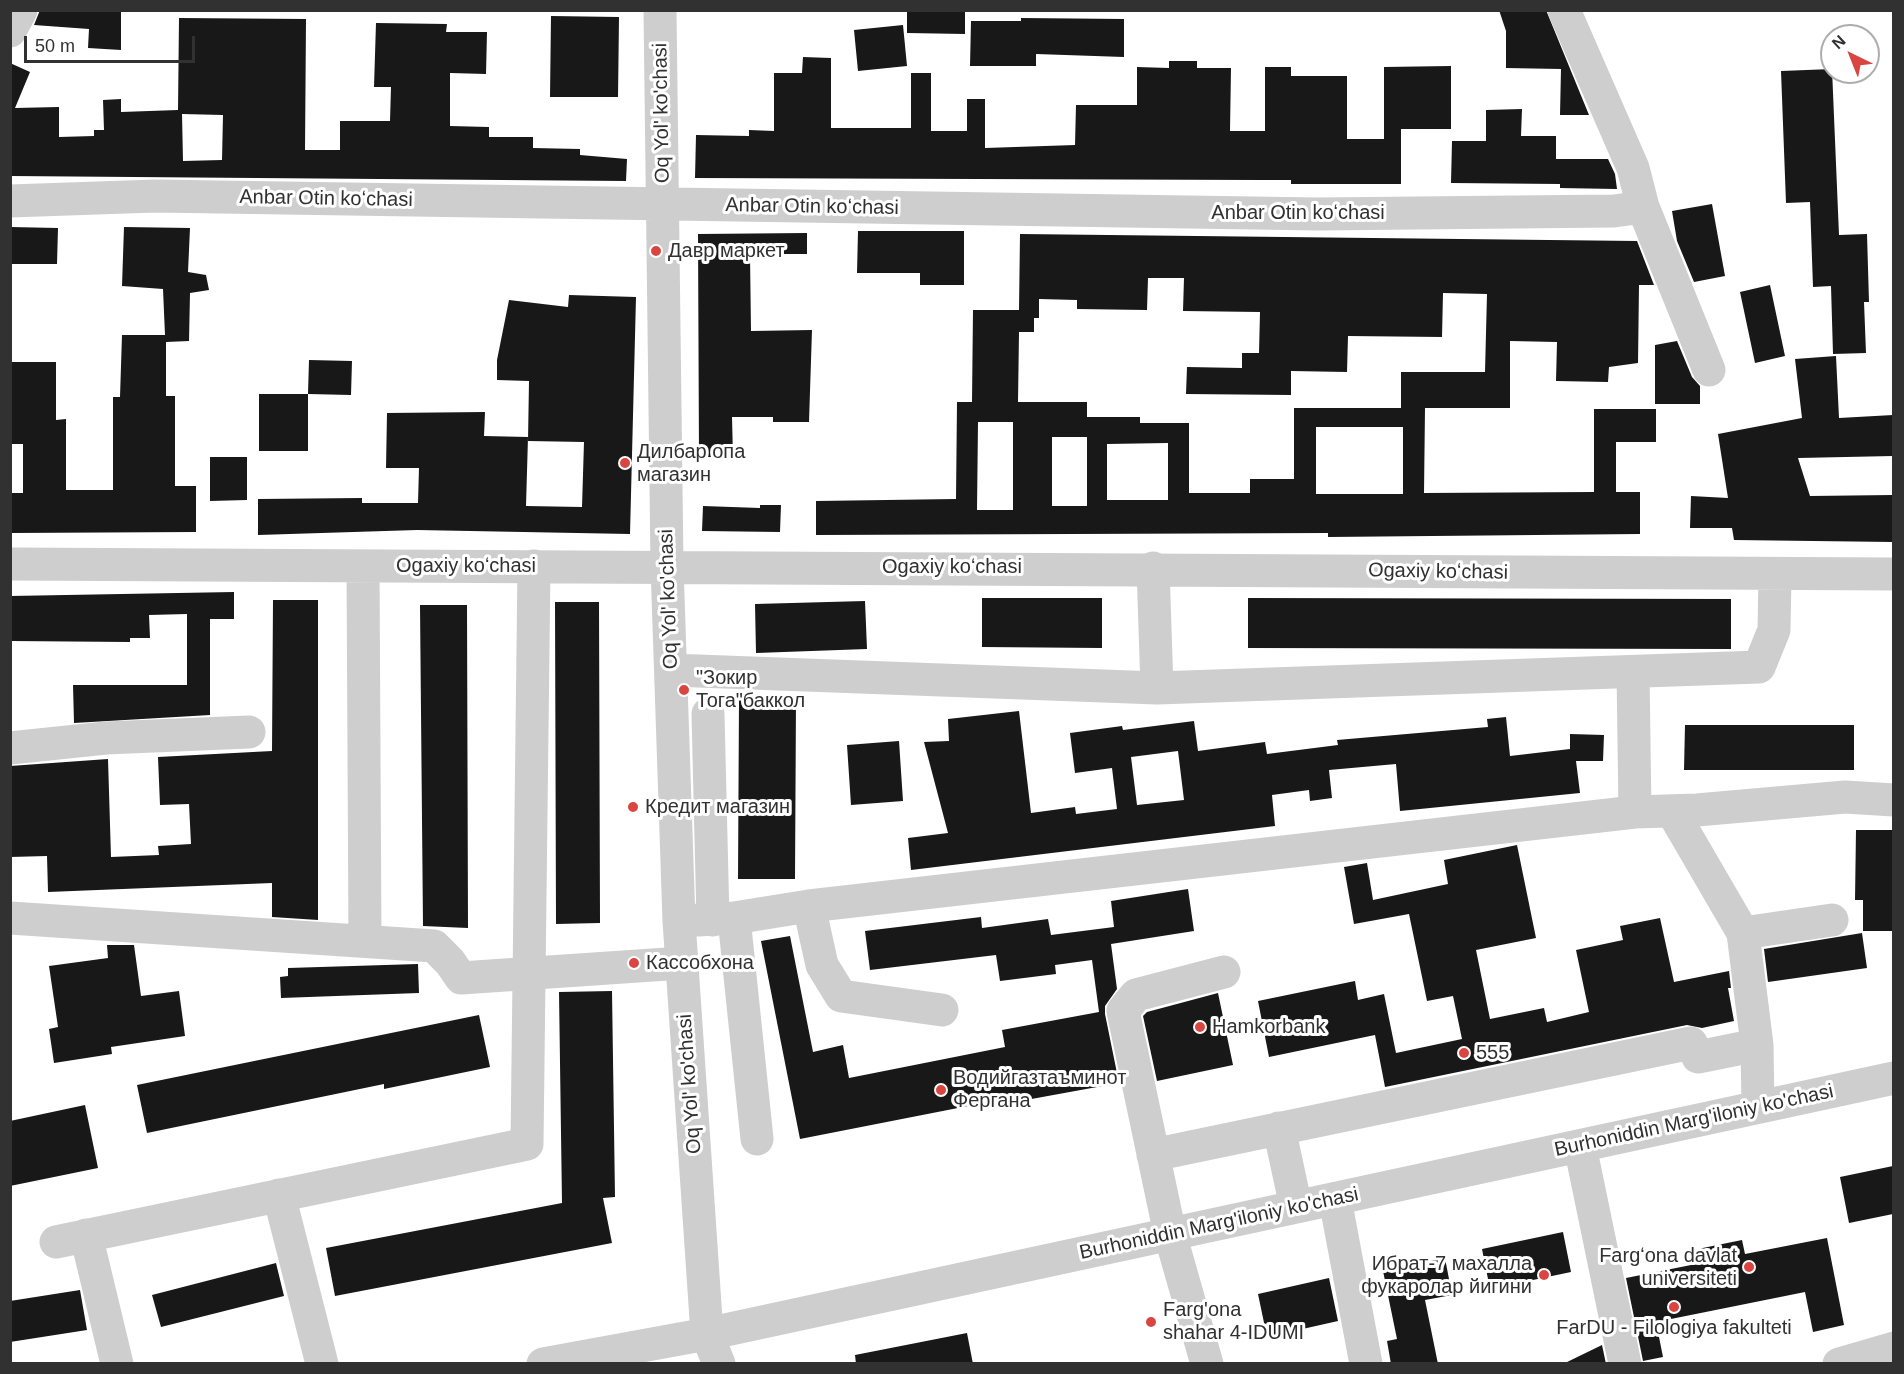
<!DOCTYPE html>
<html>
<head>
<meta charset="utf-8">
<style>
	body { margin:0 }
	#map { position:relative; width:1904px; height:1374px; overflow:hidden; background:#fff; font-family:Helvetica,sans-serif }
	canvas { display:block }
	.frame { position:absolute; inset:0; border:12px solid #313131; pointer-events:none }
	.north { position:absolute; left:1820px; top:24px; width:60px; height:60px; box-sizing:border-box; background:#fff; border:2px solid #adadad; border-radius:50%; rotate:317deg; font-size:16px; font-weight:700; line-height:24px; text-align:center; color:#313131 }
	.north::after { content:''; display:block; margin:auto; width:21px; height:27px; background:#d94641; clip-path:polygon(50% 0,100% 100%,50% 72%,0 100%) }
	.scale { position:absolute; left:24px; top:36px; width:171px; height:27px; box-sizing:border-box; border:3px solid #313131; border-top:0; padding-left:8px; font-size:18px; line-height:21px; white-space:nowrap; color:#313131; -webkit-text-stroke:4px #fff; paint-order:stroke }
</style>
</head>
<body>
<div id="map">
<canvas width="1904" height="1374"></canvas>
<div class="frame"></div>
<div class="north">N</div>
<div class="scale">50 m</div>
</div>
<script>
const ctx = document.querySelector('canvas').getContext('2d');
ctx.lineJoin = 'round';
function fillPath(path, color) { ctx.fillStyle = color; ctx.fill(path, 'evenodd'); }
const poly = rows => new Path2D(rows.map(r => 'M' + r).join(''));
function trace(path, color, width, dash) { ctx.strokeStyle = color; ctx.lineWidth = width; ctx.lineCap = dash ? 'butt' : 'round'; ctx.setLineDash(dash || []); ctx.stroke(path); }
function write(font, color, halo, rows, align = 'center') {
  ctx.font = font + ' Helvetica,sans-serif'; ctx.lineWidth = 6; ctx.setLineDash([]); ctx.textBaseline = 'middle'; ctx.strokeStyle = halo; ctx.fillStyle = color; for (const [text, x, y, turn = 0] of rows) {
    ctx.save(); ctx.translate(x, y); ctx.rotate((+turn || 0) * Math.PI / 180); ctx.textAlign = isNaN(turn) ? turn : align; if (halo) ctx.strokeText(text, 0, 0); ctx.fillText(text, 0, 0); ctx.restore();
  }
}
const building = poly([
	[40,10,121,10,121,50,88,48,89,29,34,25],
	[907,10,965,10,965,34,907,33],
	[1499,10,1546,10,1589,115,1560,115,1561,69,1506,68,1506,31],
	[551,16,619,17,618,97,550,97],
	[179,18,306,19,305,150,340,150,340,121,390,121,391,87,374,87,376,23,447,24,446,32,487,32,486,74,450,73,450,126,489,127,489,137,533,137,533,148,580,149,580,155,627,159,626,181,10,176,10,63,30,72,15,108,59,107,59,137,94,136,94,130,104,130,103,100,121,99,121,112,178,110],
	[182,114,223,115,222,160,183,161],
	[1021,18,1124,19,1124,57,1036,54,1036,66,970,66,971,21,1021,21],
	[903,25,907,66,858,71,854,30],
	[803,57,831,58,831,128,911,128,911,73,931,73,931,131,967,131,967,99,985,99,985,148,1075,145,1076,105,1137,105,1137,67,1169,68,1169,61,1197,61,1197,68,1231,68,1230,131,1265,131,1265,67,1291,67,1291,76,1347,76,1347,139,1384,139,1384,67,1451,66,1451,129,1401,129,1401,184,1291,184,1291,180,1260,180,695,178,696,135,749,136,749,130,774,131,774,73,802,73],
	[1832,69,1839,235,1867,234,1869,302,1864,302,1866,353,1833,354,1831,286,1813,287,1810,202,1786,203,1781,71],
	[1522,109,1521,136,1556,136,1556,159,1608,159,1615,174,1617,189,1560,188,1560,184,1451,183,1452,141,1486,141,1486,110],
	[1712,204,1725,276,1694,282,1677,241,1672,211],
	[10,227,58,228,57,264,10,264],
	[124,227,190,228,188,272,206,275,209,290,190,293,189,341,166,342,166,396,175,396,175,486,196,486,196,532,10,533,10,493,23,493,23,444,10,444,10,362,56,362,56,420,66,419,66,490,113,490,113,397,120,397,122,335,165,335,163,289,122,286],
	[858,231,964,231,964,285,920,285,920,273,857,273],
	[807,233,807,254,750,254,751,331,812,330,809,422,773,422,773,417,732,417,733,457,699,457,698,234],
	[1020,234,1637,241,1654,285,1639,285,1638,363,1609,367,1608,382,1556,381,1557,342,1510,341,1510,408,1425,408,1424,493,1594,492,1594,409,1656,409,1656,442,1616,442,1616,492,1640,492,1640,534,1328,537,1328,533,816,535,816,501,956,499,957,402,972,402,973,310,1019,310],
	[1148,278,1184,278,1183,311,1260,312,1259,353,1242,353,1242,368,1187,367,1186,394,1291,395,1291,371,1347,372,1348,336,1442,337,1443,293,1487,294,1485,372,1401,372,1401,408,1294,408,1294,479,1250,479,1250,493,1189,493,1189,423,1140,423,1140,417,1087,417,1087,402,1018,402,1019,332,1034,332,1034,318,1039,318,1039,299,1077,300,1077,309,1147,310],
	[978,422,1013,422,1013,510,977,510],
	[1316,427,1403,427,1403,494,1316,494],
	[1052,437,1087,437,1087,506,1052,506],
	[1168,443,1168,500,1107,500,1107,444],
	[1770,285,1785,356,1755,363,1740,292],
	[569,295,636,297,630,534,417,530,258,535,258,499,362,498,362,503,418,503,419,468,386,468,387,413,485,412,484,436,528,437,526,506,582,507,584,442,528,441,529,381,497,380,497,360,509,300,568,307],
	[1677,341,1692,377,1700,386,1700,404,1655,404,1655,345],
	[1836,356,1839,418,1893,415,1893,456,1798,458,1810,496,1893,495,1893,542,1734,540,1732,528,1690,528,1691,496,1728,498,1718,434,1802,418,1795,359],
	[309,360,352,361,351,395,308,394],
	[259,394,308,394,308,451,259,451],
	[210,457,247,457,247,500,210,501],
	[760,505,781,505,780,532,702,531,703,506,760,508],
	[234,592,234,619,210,619,210,715,74,723,73,685,187,685,187,614,149,615,150,638,130,638,130,642,10,641,10,596],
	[982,598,1102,598,1102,648,982,647],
	[1248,598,1731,599,1731,649,1248,648],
	[273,600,318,600,318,920,272,917,272,883,48,892,47,856,10,857,10,766,108,759,111,857,159,855,158,846,191,844,189,804,160,805,158,757,272,751],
	[865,601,867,649,756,653,755,604],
	[555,602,599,602,600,923,556,924],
	[420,605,467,605,468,928,423,926],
	[739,699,796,699,795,879,738,879],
	[1019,711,1031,813,1075,807,1076,814,1117,809,1112,768,1075,773,1070,733,1122,726,1123,730,1194,721,1198,751,1265,742,1267,754,1338,745,1337,740,1488,727,1487,719,1506,717,1510,756,1570,749,1570,734,1604,735,1603,761,1576,761,1580,793,1400,811,1396,764,1329,770,1332,798,1310,801,1309,790,1272,795,1275,826,911,870,908,838,948,833,924,742,949,741,948,719],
	[1178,751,1184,800,1137,805,1131,757],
	[1685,725,1854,725,1854,770,1684,770],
	[899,741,903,801,851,805,847,745],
	[1856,830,1893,830,1893,931,1863,931,1863,900,1855,900],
	[1517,845,1536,938,1476,950,1490,1019,1544,1008,1547,1022,1589,1012,1576,950,1623,940,1620,926,1660,918,1674,982,1729,971,1731,988,1728,988,1734,1021,1702,1028,1687,1025,1385,1087,1375,1035,1269,1057,1258,1001,1355,981,1358,1000,1384,994,1396,1053,1462,1039,1453,996,1427,1001,1409,914,1354,924,1344,867,1367,863,1373,900,1448,884,1444,860],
	[1188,889,1194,931,1111,944,1117,989,1105,1006,1105,1014,1119,1083,1015,1102,1014,1097,800,1139,761,941,790,936,813,1052,843,1045,849,1078,1005,1047,1002,1030,1099,1012,1092,960,1055,965,1056,974,1000,981,996,955,870,970,865,931,981,917,982,928,1048,919,1051,935,1114,927,1111,901],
	[1862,933,1867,968,1768,982,1764,949],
	[107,945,134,945,141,996,179,991,185,1036,111,1047,112,1054,54,1063,49,1029,58,1027,49,966,108,958],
	[418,964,419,993,281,998,280,977,288,976,288,968],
	[612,991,615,1197,603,1198,612,1243,335,1296,326,1248,562,1203,559,992],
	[1218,993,1233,1065,1157,1081,1143,1016,1147,1012],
	[479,1015,490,1067,384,1089,384,1084,147,1133,137,1085],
	[85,1105,98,1168,10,1186,10,1121],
	[1893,1166,1893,1214,1849,1223,1840,1177],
	[1563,1232,1571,1272,1490,1289,1482,1249],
	[1827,1238,1844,1325,1813,1332,1805,1292,1656,1322,1663,1357,1643,1361,1626,1278,1696,1264,1693,1250,1742,1240,1745,1254],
	[1445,1258,1452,1295,1425,1300,1438,1364,1391,1364,1387,1341,1397,1339,1383,1271],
	[276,1263,284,1296,161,1327,152,1295],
	[1329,1278,1338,1321,1267,1337,1258,1294],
	[80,1290,87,1330,10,1342,10,1301],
	[967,1333,973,1364,856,1364,855,1355],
	[1602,1345,1606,1364,1563,1364]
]);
const minor = poly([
	[660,10,667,566,679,921,707,1334,719,1364],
	[10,31,21,10],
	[10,201,155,196,1318,214,1614,211,1643,207,1633,168,1564,10],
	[1643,207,1709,370],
	[10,564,1894,574],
	[363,566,365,941],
	[1153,568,1157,688],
	[671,670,1157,688,1759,667,1774,630,1775,576],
	[1633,672,1635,812],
	[708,714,713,920],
	[10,748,106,738,249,732],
	[1672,811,1743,933,1757,1045,1758,1107],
	[809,906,822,965,841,996,942,1010],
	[10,918,434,946,450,962,461,978,682,963],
	[734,918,757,1139],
	[679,921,734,918,809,906,1635,812,1697,810,1845,797,1894,800],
	[1743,933,1832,920],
	[1279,1128,1296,1207],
	[1580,1146,1625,1364],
	[1153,1155,1691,1043,1698,1057,1757,1045],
	[279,1195,322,1364],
	[1335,1199,1366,1364],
	[86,1235,117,1364],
	[56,1242,527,1144,534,566],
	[543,1364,707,1334,1894,1078],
	[1207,1364,1170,1234,1123,1011,1136,995,1224,972],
	[1839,1364,1894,1348]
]);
const markers = [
	[656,251,6,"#d94641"],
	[625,463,6,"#d94641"],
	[684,690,6,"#d94641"],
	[633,807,6,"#d94641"],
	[634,963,6,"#d94641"],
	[1200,1027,6,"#d94641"],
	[1464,1053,6,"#d94641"],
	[941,1090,6,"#d94641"],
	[1749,1267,6,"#d94641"],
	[1544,1275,6,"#d94641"],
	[1674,1307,6,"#d94641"],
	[1151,1322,6,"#d94641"]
];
const streetNames = [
	["Oq Yol' ko'chasi",662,113,-91],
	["Anbar Otin koʻchasi",326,199,1],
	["Anbar Otin koʻchasi",812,207,1],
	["Anbar Otin koʻchasi",1298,213],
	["Ogaxiy koʻchasi",466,566],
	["Ogaxiy koʻchasi",952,567],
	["Ogaxiy koʻchasi",1438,572,1],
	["Oq Yol' ko'chasi",669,599,-92],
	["Oq Yol' ko'chasi",690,1084,-94],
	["Burhoniddin Marg'iloniy ko'chasi",1694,1121,-12],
	["Burhoniddin Marg'iloniy ko'chasi",1219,1224,-12]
];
const poiNames = [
	["Давр маркет",668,251],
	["Дилбар опа",637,452],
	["магазин",637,475],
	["\"Зокир",696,678],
	["Тога\"баккол",696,701],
	["Кредит магазин",645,807],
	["Кассобхона",646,963],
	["Hamkorbank",1212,1027],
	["555",1476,1053],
	["Водийгазтаъминот",953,1078],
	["Фергана",953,1101],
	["Fargʻona davlat",1737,1256,"right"],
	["universiteti",1737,1279,"right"],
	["Ибрат-7 махалла",1532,1264,"right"],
	["фукаролар йигини",1532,1287,"right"],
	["Farg'ona",1163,1310],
	["shahar 4-IDUMI",1163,1333],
	["FarDU - Filologiya fakulteti",1674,1328,"center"]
];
fillPath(building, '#181818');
trace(minor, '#cecece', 33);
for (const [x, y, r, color] of markers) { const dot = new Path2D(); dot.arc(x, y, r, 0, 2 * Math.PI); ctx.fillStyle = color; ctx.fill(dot); trace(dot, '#fff', 2); }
write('20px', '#313131', '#fff', streetNames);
write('20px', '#313131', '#fff', poiNames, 'left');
</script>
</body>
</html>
